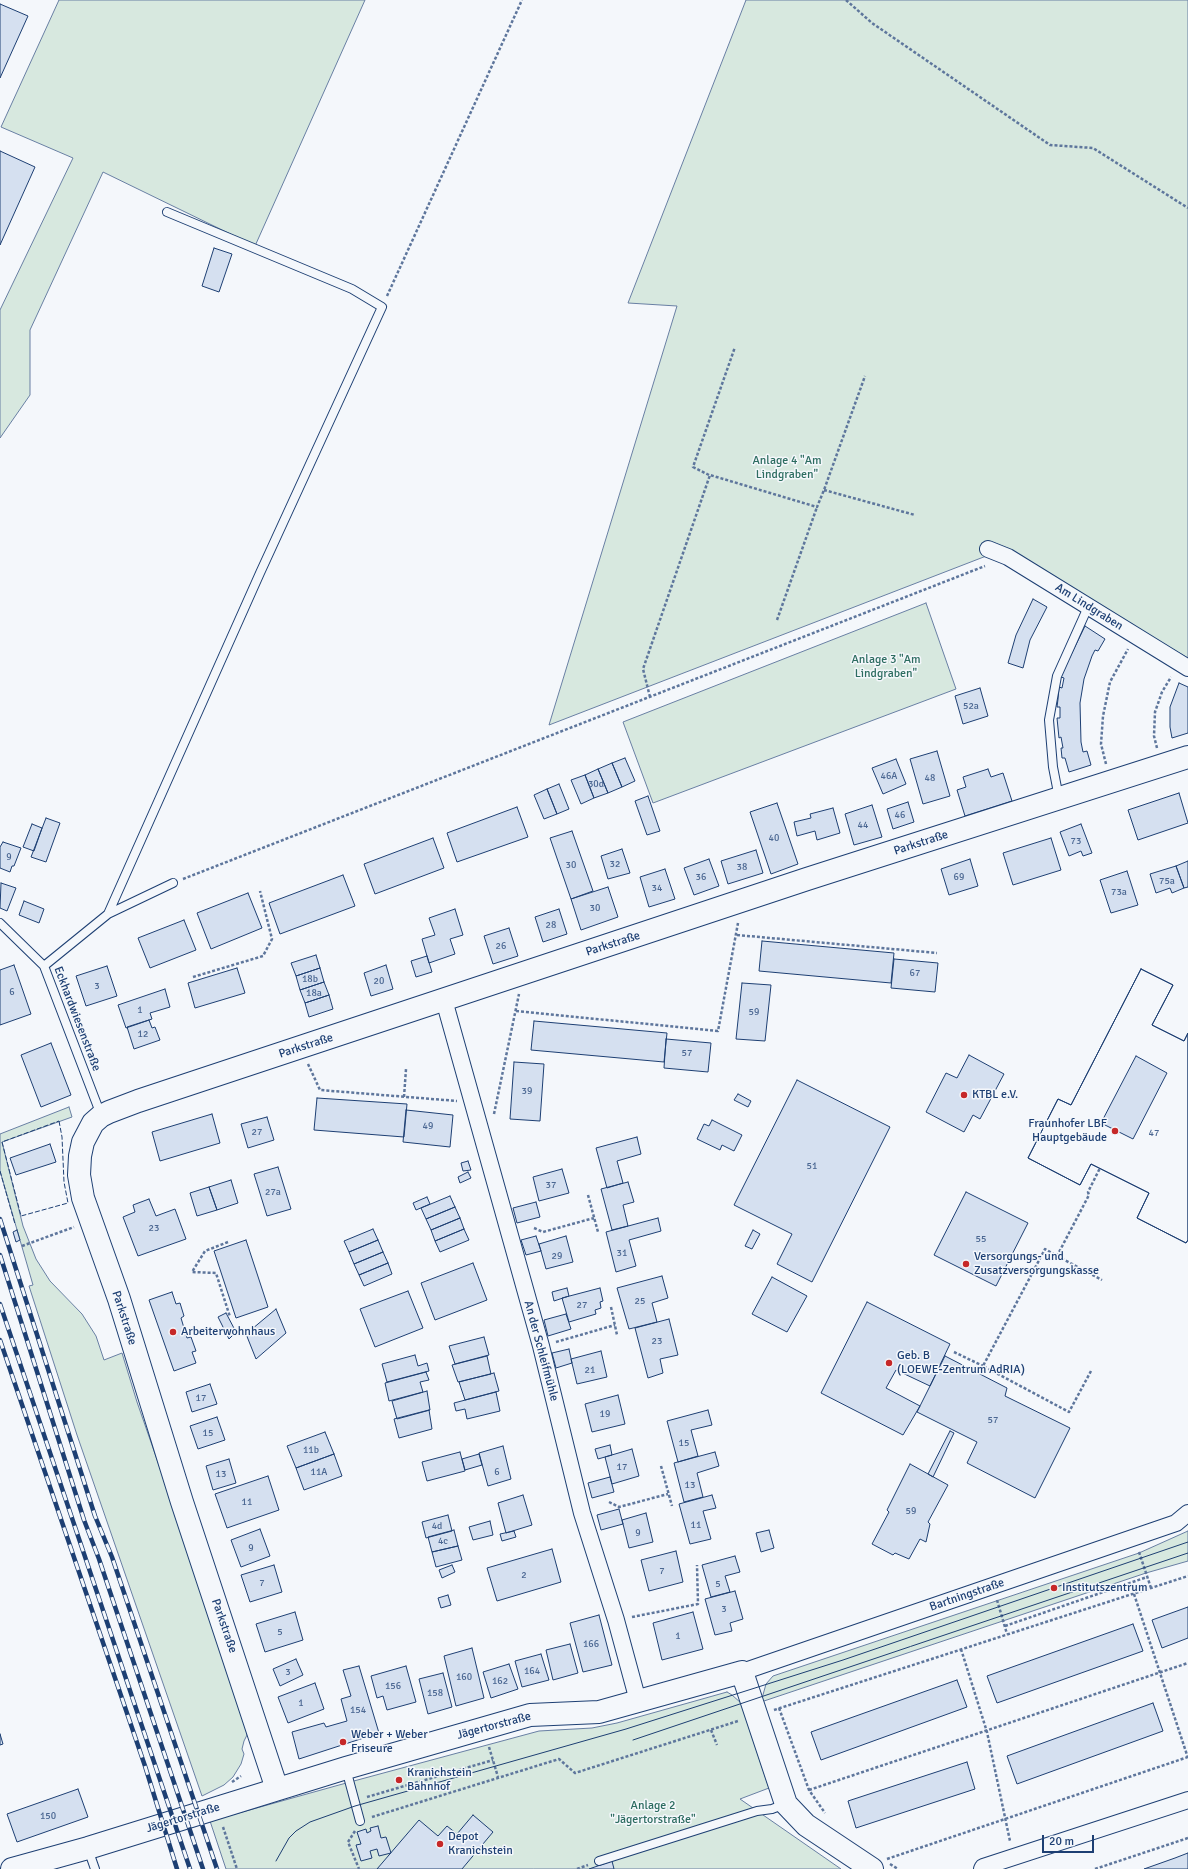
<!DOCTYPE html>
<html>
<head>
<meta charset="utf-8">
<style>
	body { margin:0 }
	#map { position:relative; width:1188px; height:1869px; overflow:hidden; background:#f4f7fb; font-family:Signika,sans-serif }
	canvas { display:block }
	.scale { position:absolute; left:1042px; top:1835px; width:52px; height:18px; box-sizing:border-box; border:2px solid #1d3f73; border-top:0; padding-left:5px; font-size:12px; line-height:14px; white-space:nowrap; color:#1d3f73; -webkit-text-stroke:3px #f4f7fb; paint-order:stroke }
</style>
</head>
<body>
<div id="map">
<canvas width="1188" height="1869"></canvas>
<div class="scale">20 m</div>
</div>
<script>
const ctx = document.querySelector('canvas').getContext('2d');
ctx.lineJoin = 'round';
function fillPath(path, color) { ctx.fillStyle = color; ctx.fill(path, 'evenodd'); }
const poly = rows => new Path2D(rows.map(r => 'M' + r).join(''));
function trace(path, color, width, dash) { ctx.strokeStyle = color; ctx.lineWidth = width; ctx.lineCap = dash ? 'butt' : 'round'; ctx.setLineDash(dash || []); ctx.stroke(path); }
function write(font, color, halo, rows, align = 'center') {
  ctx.font = font + ' Signika,sans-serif'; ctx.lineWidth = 3; ctx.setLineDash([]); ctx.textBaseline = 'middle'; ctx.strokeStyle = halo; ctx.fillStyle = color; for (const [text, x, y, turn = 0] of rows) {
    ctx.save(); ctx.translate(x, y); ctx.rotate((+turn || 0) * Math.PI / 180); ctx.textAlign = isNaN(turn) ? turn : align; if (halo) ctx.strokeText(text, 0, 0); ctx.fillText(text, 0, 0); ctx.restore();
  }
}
const green = poly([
	[59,0,365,0,255,246,103,172,30,330,30,395,0,438,0,310,73,158,1,127,59,0],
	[746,0,1188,0,1188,658,994,546,994,553,549,725,677,306,628,303,746,0],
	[926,603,956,689,653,803,623,722,926,603],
	[69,1107,72,1117,2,1142,23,1226,36,1259,50,1281,82,1314,96,1336,104,1360,122,1353,137,1402,185,1540,245,1722,247,1735,244,1741,242,1749,244,1754,241,1764,233,1777,224,1785,202,1796,77,1435,29,1286,33,1285,0,1171,0,1134,69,1107],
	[1188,1531,1188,1561,1146,1573,761,1702,766,1684,773,1676,1139,1553,1188,1531],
	[727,1692,732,1695,741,1703,769,1788,740,1799,841,1869,226,1869,210,1821,339,1785,539,1731,592,1728,617,1723,727,1692]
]);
const building = poly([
	[0,4,28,16,0,78,0,4],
	[0,151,35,167,0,245,0,151],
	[214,248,232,254,219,292,202,286,214,248],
	[1033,599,1047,607,1030,640,1023,668,1008,663,1016,635,1033,599],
	[1085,626,1105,639,1098,651,1095,650,1092,656,1084,679,1080,703,1081,742,1083,752,1087,751,1091,765,1069,772,1065,758,1062,758,1061,748,1063,748,1061,737,1059,738,1057,718,1060,718,1060,707,1057,707,1058,699,1059,687,1062,688,1064,678,1061,677,1068,658,1069,659,1085,626],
	[1179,683,1188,687,1188,733,1172,738,1170,727,1170,707,1179,683],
	[980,688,988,716,963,724,955,696,980,688],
	[937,751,950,796,923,804,910,759,937,751],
	[625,758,635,781,622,787,612,763,625,758],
	[896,759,906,784,883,794,872,768,896,759],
	[612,763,622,787,608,793,598,769,612,763],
	[598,769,608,793,594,798,585,775,598,769],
	[988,769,991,777,1003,773,1012,801,965,816,957,790,966,787,963,777,988,769],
	[585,775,594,798,581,804,571,780,585,775],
	[559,784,569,809,557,814,547,789,559,784],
	[547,789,557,814,544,819,534,795,547,789],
	[1179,793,1188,823,1138,840,1128,810,1179,793],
	[648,796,660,831,647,835,635,801,648,796],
	[908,802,914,822,893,829,887,809,908,802],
	[777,803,798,864,771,874,750,812,777,803],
	[872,805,882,837,854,845,845,814,872,805],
	[517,807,528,837,457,862,447,833,517,807],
	[833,808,840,833,817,840,815,831,797,836,794,822,811,818,810,814,833,808],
	[46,818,60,823,46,862,31,857,46,818],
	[32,824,42,828,34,851,23,847,32,824],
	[1081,824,1092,853,1083,856,1081,851,1069,856,1060,832,1081,824],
	[572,831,593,891,571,899,550,838,572,831],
	[433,838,444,868,375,894,364,864,433,838],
	[1051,838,1061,870,1013,885,1003,853,1051,838],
	[3,842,21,848,14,866,12,866,10,872,0,868,0,847,3,842],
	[622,849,630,873,608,879,601,856,622,849],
	[756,850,763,873,728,884,721,861,756,850],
	[709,859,719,886,694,895,684,868,709,859],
	[970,859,978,886,949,895,941,869,970,859],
	[1188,861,1188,887,1184,888,1176,866,1188,861],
	[1176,866,1184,888,1172,893,1170,888,1156,893,1150,874,1176,866],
	[665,869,675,899,649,907,640,877,665,869],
	[1127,871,1138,905,1111,913,1100,880,1127,871],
	[343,875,355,906,280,934,269,903,343,875],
	[1,883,16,888,7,911,0,908,1,883],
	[608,887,618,917,581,930,571,899,608,887],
	[248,893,262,928,211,949,197,913,248,893],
	[24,901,44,909,39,923,19,915,24,901],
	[455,909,463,935,450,939,455,954,429,963,422,939,435,935,429,918,455,909],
	[559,909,567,934,543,942,535,917,559,909],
	[184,920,196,950,150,968,138,938,184,920],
	[509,928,518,956,493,964,484,936,509,928],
	[762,941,894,953,891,983,759,971,762,941],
	[316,955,320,968,296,976,291,963,316,955],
	[427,956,432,972,416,977,411,961,427,956],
	[894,959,938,963,935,992,891,988,894,959],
	[14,965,31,1014,0,1025,0,970,14,965],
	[386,965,393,989,371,996,364,973,386,965],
	[107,966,117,996,86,1006,76,976,107,966],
	[237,968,245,993,195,1008,188,983,237,968],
	[320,968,324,982,300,990,296,976,320,968],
	[1141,969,1173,985,1152,1025,1184,1041,1188,1033,1188,1240,1186,1243,1137,1218,1149,1193,1091,1164,1080,1185,1028,1158,1058,1099,1071,1105,1141,969],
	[1136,1056,1167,1073,1133,1139,1101,1123,1136,1056],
	[1141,969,1173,985,1152,1025,1184,1041,1188,1033,1188,1240,1186,1243,1137,1218,1149,1193,1091,1164,1080,1185,1028,1158,1058,1099,1071,1105,1141,969],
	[324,982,329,995,305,1003,300,990,324,982],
	[742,983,771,985,765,1041,736,1039,742,983],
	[165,989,170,1007,150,1013,152,1019,126,1028,118,1005,165,989],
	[329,995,333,1009,309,1017,305,1003,329,995],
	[149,1020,152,1028,155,1027,160,1040,134,1049,127,1027,149,1020],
	[534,1021,667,1033,664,1062,531,1050,534,1021],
	[666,1039,711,1043,708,1072,664,1068,666,1039],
	[51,1043,71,1095,41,1107,21,1055,51,1043],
	[969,1055,1004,1074,980,1119,973,1115,964,1132,926,1112,946,1073,957,1078,969,1055],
	[514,1062,544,1064,540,1121,510,1119,514,1062],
	[797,1080,890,1127,812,1282,777,1264,792,1234,734,1205,797,1080],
	[738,1094,751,1101,748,1107,734,1100,738,1094],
	[317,1098,407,1104,404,1137,314,1130,317,1098],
	[406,1110,453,1115,450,1147,403,1142,406,1110],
	[212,1114,220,1143,160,1161,152,1132,212,1114],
	[267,1117,274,1140,248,1148,241,1124,267,1117],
	[712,1120,742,1135,734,1151,722,1145,720,1150,697,1139,704,1124,709,1126,712,1120],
	[637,1137,641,1154,617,1161,623,1183,607,1188,596,1148,637,1137],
	[50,1144,56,1162,16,1175,10,1158,50,1144],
	[468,1161,471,1170,463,1171,461,1163,468,1161],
	[278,1167,291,1209,267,1216,254,1174,278,1167],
	[562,1169,569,1193,539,1201,533,1177,562,1169],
	[468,1172,471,1178,460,1183,458,1177,468,1172],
	[231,1180,238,1203,217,1210,209,1187,231,1180],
	[628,1182,634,1202,623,1205,628,1226,612,1230,601,1189,628,1182],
	[209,1187,217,1210,197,1216,190,1193,209,1187],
	[966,1192,1028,1223,996,1286,934,1255,966,1192],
	[450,1196,455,1207,426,1219,421,1208,450,1196],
	[427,1197,430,1204,416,1210,413,1203,427,1197],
	[149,1199,156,1216,175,1209,186,1239,138,1256,123,1217,135,1212,133,1205,149,1199],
	[536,1202,540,1217,517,1223,513,1208,536,1202],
	[455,1207,460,1218,431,1230,426,1219,455,1207],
	[460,1218,464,1229,435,1241,431,1230,460,1218],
	[658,1218,661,1231,629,1240,636,1266,616,1272,606,1232,658,1218],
	[373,1229,378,1240,349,1252,344,1241,373,1229],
	[464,1229,469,1240,440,1252,435,1241,464,1229],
	[17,1230,20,1240,16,1242,13,1232,17,1230],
	[753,1230,760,1234,752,1249,745,1246,753,1230],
	[536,1236,541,1251,526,1255,521,1240,536,1236],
	[566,1236,573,1262,546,1269,539,1244,566,1236],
	[246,1240,268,1307,236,1318,214,1251,246,1240],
	[378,1240,383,1252,354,1264,349,1252,378,1240],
	[383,1252,388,1263,359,1275,354,1264,383,1252],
	[388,1263,392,1274,364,1286,359,1275,388,1263],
	[473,1263,487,1300,435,1320,421,1283,473,1263],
	[662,1276,668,1298,652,1303,657,1322,629,1329,617,1288,662,1276],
	[772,1277,807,1296,787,1332,752,1314,772,1277],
	[567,1288,569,1296,554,1301,552,1292,567,1288],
	[600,1288,603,1301,600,1302,601,1308,595,1310,596,1314,569,1322,562,1298,600,1288],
	[408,1291,423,1328,375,1347,360,1309,408,1291],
	[172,1292,176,1304,180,1303,184,1316,181,1318,187,1338,191,1337,196,1351,192,1352,196,1363,174,1371,149,1300,172,1292],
	[867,1302,950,1344,930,1386,896,1370,886,1388,920,1406,903,1435,821,1393,867,1302],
	[276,1309,286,1333,256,1359,246,1334,276,1309],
	[226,1313,236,1332,229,1339,218,1317,226,1313],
	[566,1314,571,1329,548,1336,544,1320,566,1314],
	[669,1319,678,1355,660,1359,663,1373,648,1378,635,1328,669,1319],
	[484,1337,489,1355,455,1364,449,1346,484,1337],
	[569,1349,572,1363,556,1368,552,1353,569,1349],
	[601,1351,607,1377,577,1384,571,1359,601,1351],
	[415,1355,418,1366,427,1363,429,1371,387,1382,382,1364,415,1355],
	[487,1356,491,1374,458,1382,452,1365,487,1356],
	[945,1356,1007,1388,1005,1396,1070,1428,1035,1498,967,1463,977,1442,917,1412,945,1356],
	[426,1372,429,1380,420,1382,423,1392,389,1401,385,1383,426,1372],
	[494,1373,499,1391,465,1400,459,1382,494,1373],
	[210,1384,217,1404,192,1412,186,1392,210,1384],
	[427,1391,430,1410,397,1419,392,1401,427,1391],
	[496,1392,500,1411,467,1419,465,1409,456,1411,454,1403,496,1392],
	[618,1395,625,1424,592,1432,585,1404,618,1395],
	[429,1410,432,1429,399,1438,394,1419,429,1410],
	[708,1410,712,1425,691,1430,698,1456,678,1462,667,1421,708,1410],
	[217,1417,225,1440,198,1449,190,1426,217,1417],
	[950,1431,954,1433,933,1477,928,1474,950,1431],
	[325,1432,334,1454,296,1468,287,1446,325,1432],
	[610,1445,612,1455,598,1459,595,1449,610,1445],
	[503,1446,511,1479,488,1486,479,1453,503,1446],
	[632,1449,639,1476,612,1484,605,1457,632,1449],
	[460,1452,465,1471,427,1481,422,1462,460,1452],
	[715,1452,719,1466,697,1473,703,1497,684,1502,674,1463,715,1452],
	[334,1454,342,1476,304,1490,296,1468,334,1454],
	[479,1454,482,1465,465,1470,462,1459,479,1454],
	[229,1459,236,1483,213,1490,206,1466,229,1459],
	[910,1464,948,1485,928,1522,930,1524,926,1542,920,1539,909,1559,895,1553,893,1555,872,1544,889,1512,887,1510,910,1464],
	[268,1476,279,1510,227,1528,215,1494,268,1476],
	[610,1477,614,1492,592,1498,588,1483,610,1477],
	[523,1495,532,1525,506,1533,498,1503,523,1495],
	[712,1495,716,1508,703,1511,711,1539,690,1544,679,1504,712,1495],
	[619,1509,623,1524,601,1530,597,1515,619,1509],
	[646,1513,653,1542,629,1548,622,1520,646,1513],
	[448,1515,452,1531,426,1538,422,1522,448,1515],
	[490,1521,493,1535,473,1540,469,1527,490,1521],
	[260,1529,270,1556,241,1567,231,1540,260,1529],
	[454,1530,458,1546,432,1552,428,1537,454,1530],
	[769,1530,774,1548,761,1552,756,1533,769,1530],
	[514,1531,516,1537,502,1541,500,1534,514,1531],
	[458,1546,462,1560,436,1567,432,1552,458,1546],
	[552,1549,561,1582,497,1601,487,1568,552,1549],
	[676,1551,683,1582,649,1591,641,1560,676,1551],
	[735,1556,740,1572,725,1576,730,1592,711,1597,702,1565,735,1556],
	[274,1565,282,1592,250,1602,241,1575,274,1565],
	[452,1565,455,1572,442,1578,439,1570,452,1565],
	[735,1591,743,1619,730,1623,732,1631,715,1635,705,1599,735,1591],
	[448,1595,451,1605,441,1608,438,1598,448,1595],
	[1188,1607,1188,1638,1162,1648,1152,1620,1188,1607],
	[295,1612,303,1640,265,1652,256,1624,295,1612],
	[693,1612,703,1649,662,1660,653,1623,693,1612],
	[599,1615,612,1665,583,1672,570,1623,599,1615],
	[1133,1624,1143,1651,997,1703,987,1676,1133,1624],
	[570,1644,578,1673,553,1680,546,1650,570,1644],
	[472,1648,484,1698,456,1706,444,1656,472,1648],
	[541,1654,549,1680,522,1687,515,1661,541,1654],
	[296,1659,303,1675,280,1686,273,1669,296,1659],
	[509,1664,518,1689,491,1698,483,1672,509,1664],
	[359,1666,379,1733,299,1759,292,1732,324,1723,326,1727,347,1721,341,1699,351,1696,343,1670,359,1666],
	[406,1666,416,1702,387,1710,383,1696,377,1698,371,1676,406,1666],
	[443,1673,452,1707,428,1714,419,1679,443,1673],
	[957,1680,967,1707,821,1760,811,1732,957,1680],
	[315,1683,324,1709,288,1723,278,1697,315,1683],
	[1153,1703,1163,1731,1017,1784,1007,1756,1153,1703],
	[0,1734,3,1744,0,1745,0,1734],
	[967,1762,975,1789,856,1828,848,1801,967,1762],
	[78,1789,88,1817,17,1842,7,1814,78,1789],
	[473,1815,493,1832,462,1869,377,1869,419,1820,438,1836,447,1826,457,1834,473,1815],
	[378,1826,381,1838,386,1837,391,1853,379,1856,377,1849,370,1851,372,1858,361,1861,356,1845,361,1844,357,1832,366,1829,367,1833,371,1831,370,1828,378,1826],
	[1188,1853,1188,1869,1144,1869,1175,1858,1188,1853],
	[612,1861,614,1869,589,1869,612,1861]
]);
const path = poly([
	[846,0,872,23,1050,145,1093,148,1188,208],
	[387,296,522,0],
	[709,475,693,467,735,347],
	[824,490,915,515],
	[777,620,817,507],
	[650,697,643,669,710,475,817,507,824,490,865,376],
	[1157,748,1154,736,1155,712,1162,692,1171,677],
	[1106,764,1101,744,1103,716,1110,682,1128,649],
	[183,879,985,566],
	[737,935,937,953],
	[193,977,263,956,272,939,260,891],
	[516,1011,718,1031,738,923],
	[308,1064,320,1090,457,1101],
	[404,1097,406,1069],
	[494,1114,519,994],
	[588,1195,598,1232],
	[534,1228,543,1232,594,1218],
	[228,1242,205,1251,192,1272,216,1273,230,1317],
	[22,1246,74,1227],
	[1057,1256,1102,1280],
	[611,1307,617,1335],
	[556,1342,615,1325],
	[954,1352,983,1366],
	[1091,1371,1069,1412,983,1366,1045,1249,1057,1256,1089,1195,1088,1192,1100,1168],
	[661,1466,672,1506],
	[609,1502,619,1507,668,1494],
	[1139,1552,1151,1588],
	[1134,1594,1188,1758],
	[997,1600,1007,1634],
	[632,1617,698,1604,697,1565],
	[1005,1626,1147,1577],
	[961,1649,987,1732,1010,1841],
	[779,1708,809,1790,825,1813],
	[774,1710,1188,1576],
	[711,1730,717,1745],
	[489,1747,498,1777],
	[232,1782,241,1776],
	[809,1790,1188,1663],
	[367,1797,493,1760],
	[372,1817,559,1759,575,1773,738,1721],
	[223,1827,237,1869],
	[355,1831,348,1842,359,1869],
	[887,1859,1188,1757],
	[890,1864,898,1869],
	[577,1869,588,1865],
	[1095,1869,1188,1838]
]);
const lane = poly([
	[1059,798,1053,767,1049,720,1057,676,1088,607],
	[108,914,173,883],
	[0,923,44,966,101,1115],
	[44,966,108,914,260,573,382,307,352,289,167,212],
	[346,1769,360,1821],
	[88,1849,95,1869],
	[599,1861,757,1811,772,1809,785,1804]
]);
const street = poly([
	[988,549,1008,557,1188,668],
	[444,1000,541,1346,582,1513,616,1620,638,1701],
	[742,1672,1176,1523,1188,1513],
	[982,1869,983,1867,1188,1800]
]);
const secondary = poly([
	[277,1789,182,1502,119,1299,83,1198,79,1175,80,1156,83,1142,93,1123,101,1116,109,1112,138,1101,807,879,1188,757],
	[12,1869,88,1848,346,1768,530,1715,599,1712,742,1672,786,1804,806,1825,872,1869]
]);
const tram = poly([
	[633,1740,1188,1553],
	[276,1861,289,1838,296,1831,310,1822,355,1806,626,1729,843,1660,1188,1542]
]);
const rail = poly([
	[0,1219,95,1516,112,1557,217,1869],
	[0,1255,84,1520,99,1559,203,1869],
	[0,1304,190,1869],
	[0,1340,145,1766,177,1869]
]);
const fence = poly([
	[59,1121,62,1137,64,1182,68,1203,21,1216,2,1142,59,1121],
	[0,1171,15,1224]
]);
const markers = [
	[964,1095,4,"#c62828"],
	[1115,1131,4,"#c62828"],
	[966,1264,4,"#c62828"],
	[173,1332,4,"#c62828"],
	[889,1363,4,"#c62828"],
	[1054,1588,4,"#c62828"],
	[343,1742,4,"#c62828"],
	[399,1780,4,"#c62828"],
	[440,1844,4,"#c62828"]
];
const numberNames = [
	["52a",971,706],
	["46A",889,776],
	["48",930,778],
	["30d",596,784],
	["46",900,815],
	["44",863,825],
	["40",774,838],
	["73",1076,841],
	["9",9,857],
	["32",615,864],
	["30",571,865],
	["38",742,867],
	["36",701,877],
	["69",959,877],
	["75a",1167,881],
	["34",657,888],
	["73a",1119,892],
	["30",595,908],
	["28",551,925],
	["26",501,946],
	["67",915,973],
	["18b",310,979],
	["20",379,981],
	["3",97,986],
	["6",12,992],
	["18a",314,993],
	["1",140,1010],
	["59",754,1012],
	["12",143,1034],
	["57",687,1053],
	["39",527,1091],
	["49",428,1126],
	["27",257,1132],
	["47",1154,1133],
	["51",812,1166],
	["37",551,1185],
	["27a",273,1192],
	["23",154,1228],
	["55",981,1239],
	["31",622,1253],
	["29",557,1256],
	["25",640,1301],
	["27",582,1305],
	["23",657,1341],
	["21",590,1370],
	["17",201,1398],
	["19",605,1414],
	["57",993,1420],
	["15",208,1433],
	["15",684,1443],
	["11b",311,1450],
	["17",622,1467],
	["11A",319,1472],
	["6",497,1472],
	["13",221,1474],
	["13",690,1485],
	["11",247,1502],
	["59",911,1511],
	["11",696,1525],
	["4d",437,1526],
	["9",638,1533],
	["4c",443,1541],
	["9",251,1548],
	["7",662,1571],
	["2",524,1575],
	["7",262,1583],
	["5",718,1584],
	["3",724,1609],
	["5",280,1632],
	["1",678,1636],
	["166",591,1644],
	["164",532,1671],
	["3",288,1672],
	["160",464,1677],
	["162",500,1681],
	["156",393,1686],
	["158",435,1693],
	["1",301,1703],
	["154",358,1710],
	["150",48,1816]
];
const parkNames = [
	["Anlage 4 \"Am",787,461],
	["Lindgraben\"",787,475],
	["Anlage 3 \"Am",886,660],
	["Lindgraben\"",886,674],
	["Anlage 2",653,1806],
	["\"Jägertorstraße\"",653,1820]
];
const streetNames = [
	["Am Lindgraben",1089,607,32],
	["Parkstraße",921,843,-18],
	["Parkstraße",613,944,-18],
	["Eckhardwiesenstraße",77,1019,69],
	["Parkstraße",306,1046,-18],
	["Parkstraße",124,1318,72],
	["An der Schleifmühle",541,1351,75],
	["Bartningstraße",967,1595,-19],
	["Parkstraße",224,1626,71],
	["Jägertorstraße",494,1726,-15],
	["Jägertorstraße",183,1818,-17]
];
const poiNames = [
	["KTBL e.V.",972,1095],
	["Fraunhofer LBF",1107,1124,"right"],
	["Hauptgebäude",1107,1138,"right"],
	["Versorgungs- und",974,1257],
	["Zusatzversorgungskasse",974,1271],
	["Arbeiterwohnhaus",181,1332],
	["Geb. B",897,1356],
	["(LOEWE-Zentrum AdRIA)",897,1370],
	["Institutszentrum",1062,1588],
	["Weber + Weber",351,1735],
	["Friseure",351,1749],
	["Kranichstein",407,1773],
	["Bahnhof",407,1787],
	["Depot",448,1837],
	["Kranichstein",448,1851]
];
fillPath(green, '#d7e8df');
trace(green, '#687fa3', 1);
fillPath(building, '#d5e0f0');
trace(building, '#1d3f73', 1);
trace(lane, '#1d3f73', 10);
trace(street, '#1d3f73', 18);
trace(secondary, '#1d3f73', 24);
trace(path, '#5e769c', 2.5, [3, 2]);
trace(lane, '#f4f7fb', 8);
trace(street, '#f4f7fb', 16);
trace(secondary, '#f4f7fb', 22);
trace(tram, '#1d3f73', 1);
trace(rail, '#1d3f73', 4.5);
trace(rail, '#f4f7fb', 3, [9]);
trace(fence, '#1d3f73', 1, [5, 2]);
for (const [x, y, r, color] of markers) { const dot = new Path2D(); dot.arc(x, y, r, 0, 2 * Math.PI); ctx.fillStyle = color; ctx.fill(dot); trace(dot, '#f4f7fb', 1.5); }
write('10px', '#4b6792', null, numberNames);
write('12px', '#2c6c60', '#f4f7fb', parkNames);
write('12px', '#1d3f73', '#f4f7fb', streetNames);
write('12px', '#1d3f73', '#f4f7fb', poiNames, 'left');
</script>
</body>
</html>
